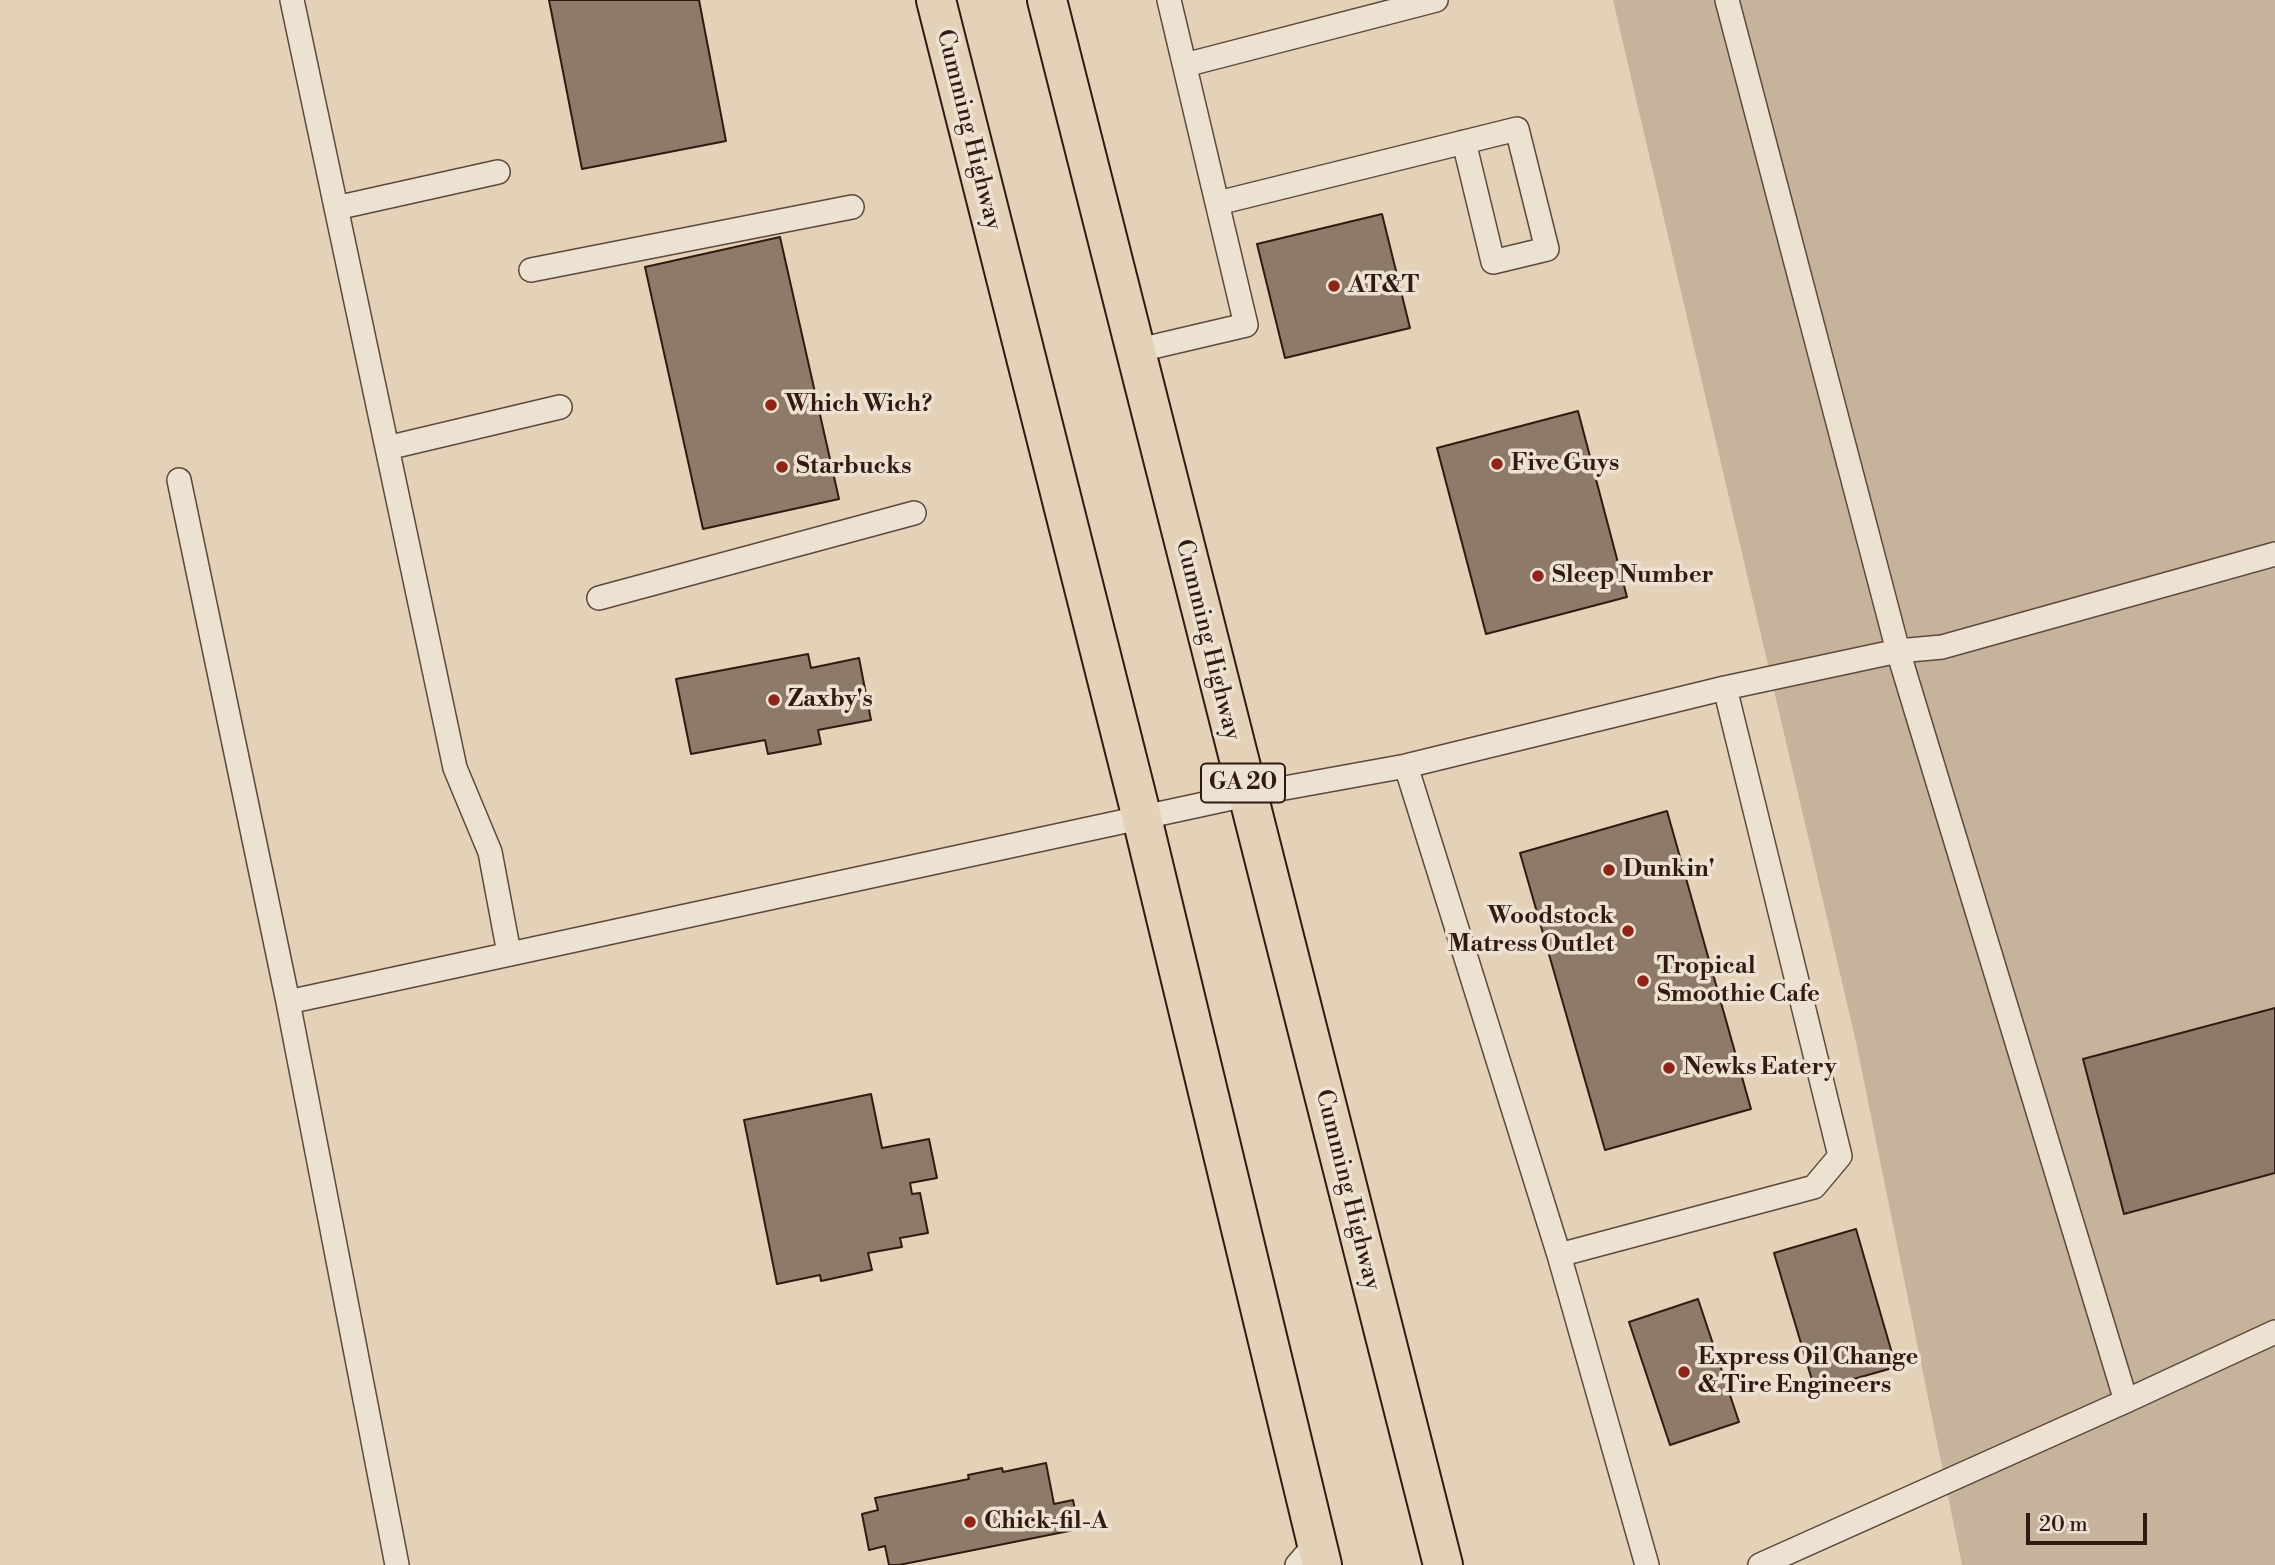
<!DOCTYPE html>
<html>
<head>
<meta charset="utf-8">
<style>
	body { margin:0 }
	#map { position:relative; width:2275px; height:1565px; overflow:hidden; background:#e3d2b8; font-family:"Libre Bodoni",serif }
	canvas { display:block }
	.scale { position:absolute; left:2026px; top:1513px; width:121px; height:32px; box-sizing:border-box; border:4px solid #301a12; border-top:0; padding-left:9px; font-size:21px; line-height:24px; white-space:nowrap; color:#301a12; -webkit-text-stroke:5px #ede2d1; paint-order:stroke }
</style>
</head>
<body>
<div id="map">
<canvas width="2275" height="1565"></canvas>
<div class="scale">20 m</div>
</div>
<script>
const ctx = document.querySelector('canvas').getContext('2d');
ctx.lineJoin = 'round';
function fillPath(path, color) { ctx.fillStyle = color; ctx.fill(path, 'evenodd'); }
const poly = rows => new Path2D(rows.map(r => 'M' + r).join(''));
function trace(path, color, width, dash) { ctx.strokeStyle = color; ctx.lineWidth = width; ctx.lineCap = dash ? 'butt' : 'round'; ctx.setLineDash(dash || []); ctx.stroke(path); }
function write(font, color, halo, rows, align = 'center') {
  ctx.font = font + ' "Libre Bodoni",serif'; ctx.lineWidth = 7; ctx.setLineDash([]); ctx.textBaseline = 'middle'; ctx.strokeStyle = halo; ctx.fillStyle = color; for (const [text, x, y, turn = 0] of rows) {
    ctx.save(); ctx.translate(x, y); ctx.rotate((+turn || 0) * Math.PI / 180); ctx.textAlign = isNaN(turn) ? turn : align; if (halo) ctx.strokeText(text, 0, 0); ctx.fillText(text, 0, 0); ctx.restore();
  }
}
const green = poly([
	[1613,0,2275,0,2275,1565,1962,1565,1856,1042]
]);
const building = poly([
	[549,0,699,0,726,141,582,169,549,0],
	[1382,214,1410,328,1285,358,1257,244,1382,214],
	[780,237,839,499,703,529,645,267,780,237],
	[1578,411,1627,597,1486,634,1437,448,1578,411],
	[808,654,811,668,859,658,871,720,818,730,821,744,768,754,765,740,691,754,676,679,808,654],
	[1667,811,1751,1109,1605,1150,1520,853,1667,811],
	[2275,1008,2275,1173,2124,1214,2083,1059,2275,1008],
	[871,1094,882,1148,929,1139,937,1178,910,1183,912,1194,920,1193,928,1233,900,1238,902,1247,868,1253,872,1270,821,1281,820,1275,777,1284,744,1120,871,1094],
	[1856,1229,1896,1367,1815,1390,1774,1253,1856,1229],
	[1698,1299,1739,1422,1670,1445,1629,1322,1698,1299],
	[1046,1463,1054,1504,1073,1500,1079,1529,899,1565,889,1565,885,1546,869,1550,862,1514,878,1510,875,1498,969,1479,968,1475,1002,1468,1003,1472,1046,1463]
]);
const lane = poly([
	[292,0,455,768,490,852,509,953],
	[1185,65,1436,0],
	[1218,203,1517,129,1547,249,1493,262,1464,142],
	[336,208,498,172],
	[531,270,852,207],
	[1135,351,1246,325,1169,0],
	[387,448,560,407],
	[179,480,288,1002,1246,795,1406,766,1725,688,1898,651,1727,0],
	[599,598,914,513],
	[1406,766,1559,1255,1814,1187,1840,1156,1725,688],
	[288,1002,397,1565],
	[1559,1255,1647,1565],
	[2126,1401,1898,651,1942,647,2275,554],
	[1297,1565,1318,1541],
	[1760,1565,2126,1401,2275,1332]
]);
const primary = poly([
	[936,0,1142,818,1322,1565],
	[1047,0,1443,1565]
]);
const markers = [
	[1334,286,7,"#8f2418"],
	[771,405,7,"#8f2418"],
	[1497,464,7,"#8f2418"],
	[782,467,7,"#8f2418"],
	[1538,576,7,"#8f2418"],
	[774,700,7,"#8f2418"],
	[1609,870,7,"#8f2418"],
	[1628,931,7,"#8f2418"],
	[1643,981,7,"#8f2418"],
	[1669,1068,7,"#8f2418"],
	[1684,1372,7,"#8f2418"],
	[970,1522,7,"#8f2418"]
];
const shields = [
	[1243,783,84]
];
const shieldNames = [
	["GA 20",1243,783]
];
const streetNames = [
	["Cumming Highway",968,130,76],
	["Cumming Highway",1207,640,76],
	["Cumming Highway",1347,1190,76]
];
const poiNames = [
	["AT&T",1348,286],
	["Which Wich?",785,405],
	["Five Guys",1511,464],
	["Starbucks",796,467],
	["Sleep Number",1552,576],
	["Zaxby's",788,700],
	["Dunkin'",1623,870],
	["Woodstock",1614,917,"right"],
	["Matress Outlet",1614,945,"right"],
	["Tropical",1657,967],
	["Smoothie Cafe",1657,995],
	["Newks Eatery",1683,1068],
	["Express Oil Change",1698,1358],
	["& Tire Engineers",1698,1386],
	["Chick-fil-A",984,1522]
];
fillPath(green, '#c5b39c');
fillPath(building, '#8d7a68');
trace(building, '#301a12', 2);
trace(lane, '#5d483c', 26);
trace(primary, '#301a12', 42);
trace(lane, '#ede2d1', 23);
trace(primary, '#e3d2b8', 38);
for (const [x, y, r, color] of markers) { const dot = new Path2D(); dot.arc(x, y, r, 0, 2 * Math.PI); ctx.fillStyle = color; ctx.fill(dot); trace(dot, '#ede2d1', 2.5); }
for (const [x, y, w] of shields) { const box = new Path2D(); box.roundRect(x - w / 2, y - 19.5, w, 39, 5); ctx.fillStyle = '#ede2d1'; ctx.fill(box); trace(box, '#301a12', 2); }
write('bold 23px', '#301a12', null, shieldNames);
write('24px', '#301a12', '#ede2d1', streetNames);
write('bold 24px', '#301a12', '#ede2d1', poiNames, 'left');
</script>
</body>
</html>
